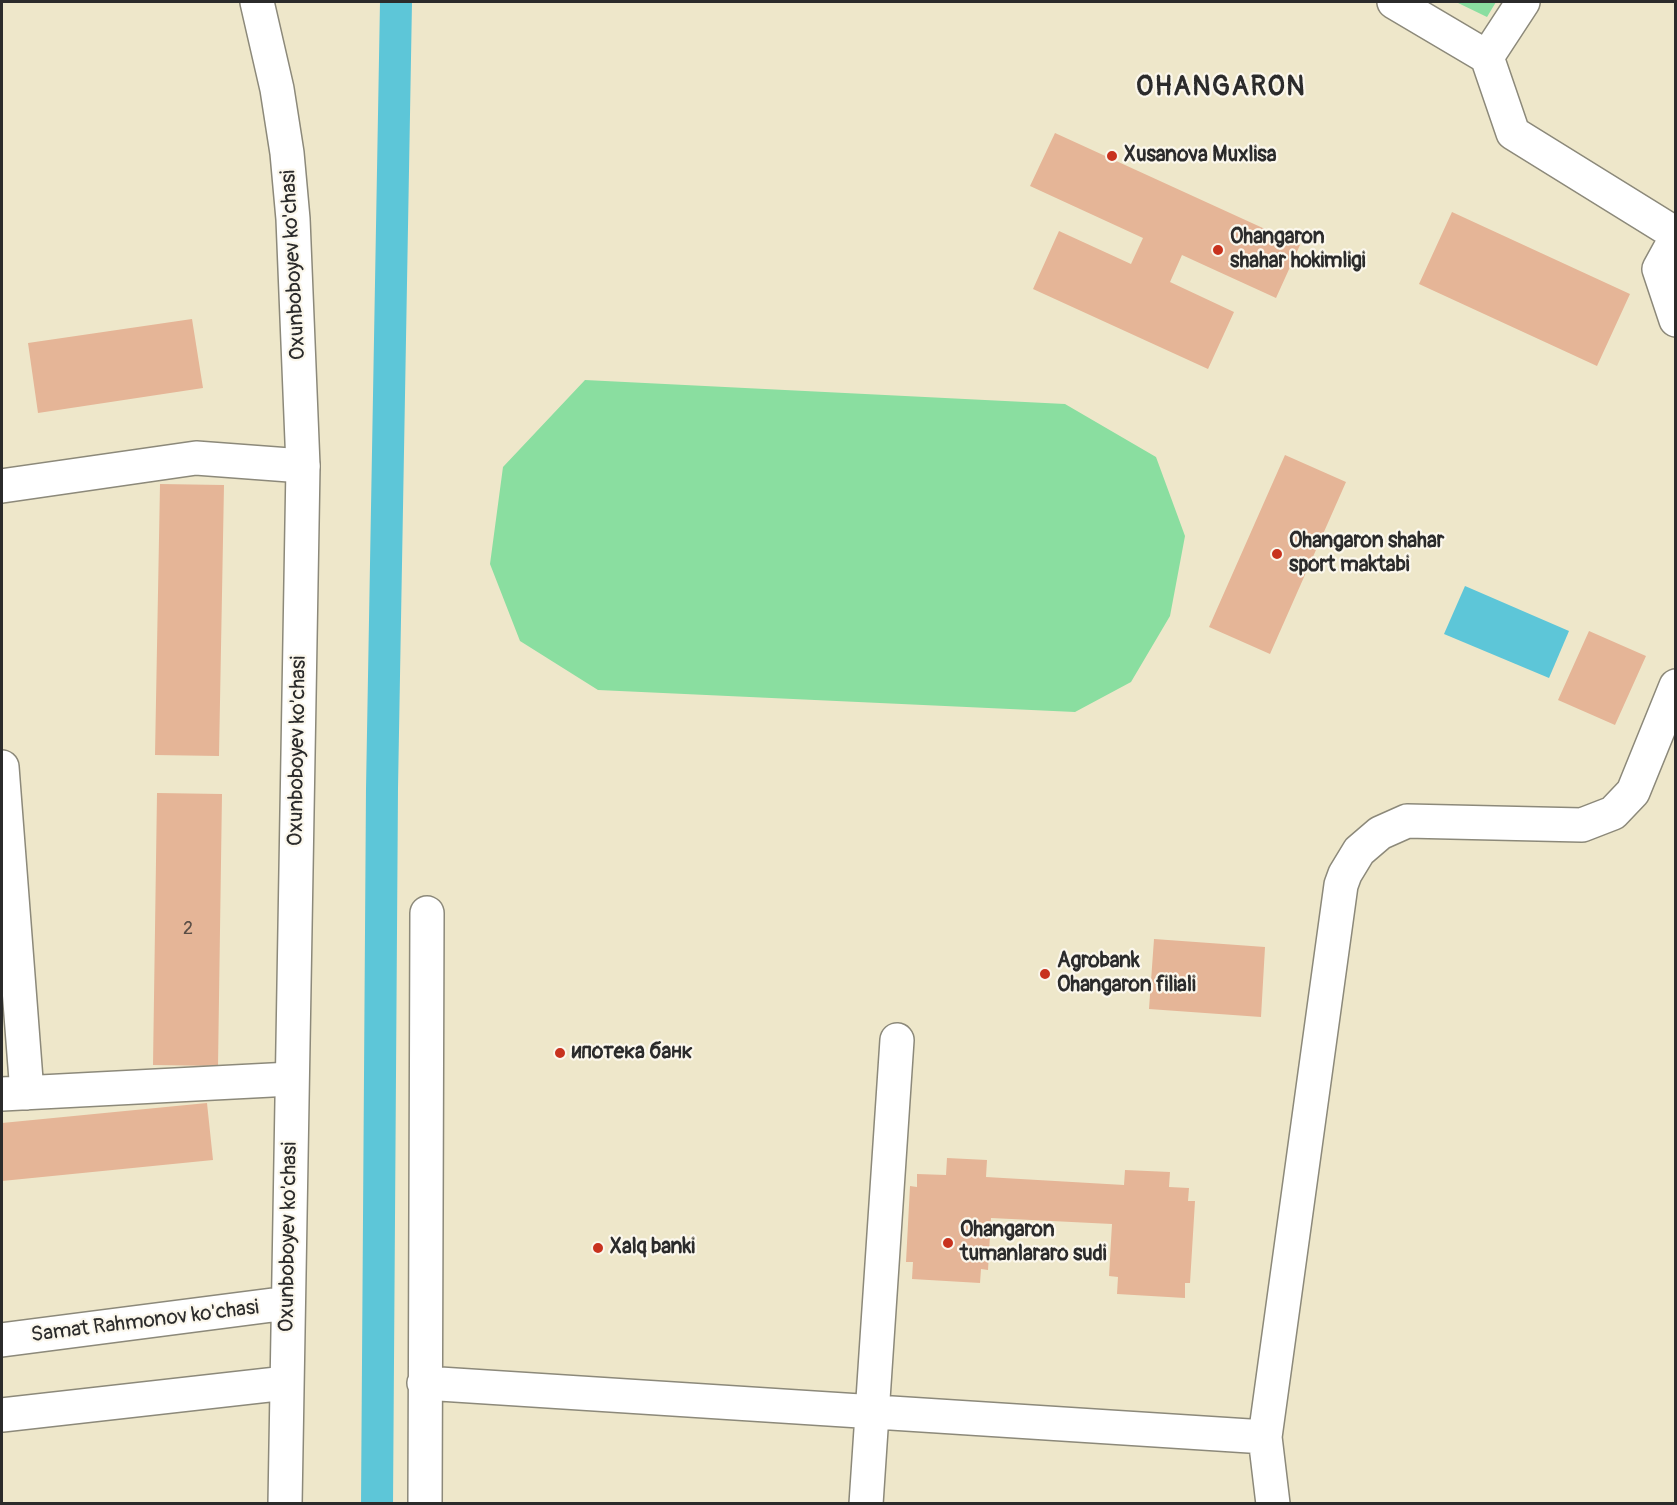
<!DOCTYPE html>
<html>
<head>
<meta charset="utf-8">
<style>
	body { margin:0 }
	#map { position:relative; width:1677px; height:1505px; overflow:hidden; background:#eee7ca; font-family:Pangolin,sans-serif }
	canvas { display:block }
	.frame { position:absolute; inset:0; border:3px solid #2b2b2b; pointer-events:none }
</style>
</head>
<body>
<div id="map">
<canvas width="1677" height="1505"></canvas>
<div class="frame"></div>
</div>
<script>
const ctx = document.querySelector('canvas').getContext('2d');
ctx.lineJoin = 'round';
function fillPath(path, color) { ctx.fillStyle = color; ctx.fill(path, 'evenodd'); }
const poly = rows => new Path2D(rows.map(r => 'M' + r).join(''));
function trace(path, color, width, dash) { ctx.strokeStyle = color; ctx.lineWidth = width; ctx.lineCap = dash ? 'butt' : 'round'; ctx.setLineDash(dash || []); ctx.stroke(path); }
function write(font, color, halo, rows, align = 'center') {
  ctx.font = font + ' Pangolin,sans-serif'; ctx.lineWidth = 4.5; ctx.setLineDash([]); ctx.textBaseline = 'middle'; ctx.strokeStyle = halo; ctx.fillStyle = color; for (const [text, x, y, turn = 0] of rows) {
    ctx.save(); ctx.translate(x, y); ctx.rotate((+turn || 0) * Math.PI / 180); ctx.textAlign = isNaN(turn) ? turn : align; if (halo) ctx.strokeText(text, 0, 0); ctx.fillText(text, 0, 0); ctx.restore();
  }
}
const green = poly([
	[1456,2,1496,2,1487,17],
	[585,380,1065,404,1156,457,1185,536,1170,616,1131,682,1075,712,598,690,520,641,490,564,503,467]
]);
const water = poly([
	[1465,586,1569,631,1549,678,1444,634]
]);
const canal = poly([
	[377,1504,382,788,396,2]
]);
const building = poly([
	[1055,133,1300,245,1276,298,1182,255,1170,282,1234,312,1208,369,1033,289,1059,231,1131,264,1143,238,1030,186],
	[1452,212,1630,294,1597,366,1419,284],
	[192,319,203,388,38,413,28,343],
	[1285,455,1346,482,1270,654,1209,627],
	[160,484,224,485,219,756,155,755],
	[1589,631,1646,656,1615,725,1558,700],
	[157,793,222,794,218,1066,153,1065],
	[1154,939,1265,947,1261,1017,1149,1009],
	[207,1103,213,1160,2,1181,2,1123],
	[947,1158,987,1160,986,1177,1124,1185,1125,1170,1170,1172,1169,1187,1189,1188,1188,1201,1195,1201,1190,1283,1185,1283,1185,1298,1117,1294,1118,1277,1109,1276,1112,1224,991,1218,988,1270,981,1269,980,1283,912,1279,913,1262,906,1262,910,1186,917,1187,917,1174,946,1175]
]);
const minor = poly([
	[1394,2,1487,57,1513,133,1676,234],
	[1487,57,1523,2],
	[1676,238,1659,269,1676,320],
	[2,486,196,458,303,466],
	[2,767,27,1093],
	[2,1094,291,1079],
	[424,1383,1265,1437],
	[425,1504,427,913],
	[866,1504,897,1040],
	[1273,1504,1265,1437,1341,885,1345,874,1359,851,1380,833,1407,821,1582,825,1613,813,1633,792,1676,686]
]);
const major = poly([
	[257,2,277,89,287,153,293,219,303,466,285,1504],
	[2,1340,288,1303],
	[2,1415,286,1383]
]);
const markers = [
	[1112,156,6,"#c8321e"],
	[1218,250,6,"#c8321e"],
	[1277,554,6,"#c8321e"],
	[1045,974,6,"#c8321e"],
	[560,1053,6,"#c8321e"],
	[948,1243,6,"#c8321e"],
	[598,1248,6,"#c8321e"]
];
const numberNames = [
	["2",188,929]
];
const poiNames = [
	["Xusanova Muxlisa",1124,156],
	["Ohangaron",1230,238],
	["shahar hokimligi",1230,262],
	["Ohangaron shahar",1289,542],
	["sport maktabi",1289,566],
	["Agrobank",1057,962],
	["Ohangaron filiali",1057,986],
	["ипотека банк",572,1053],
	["Ohangaron",960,1231],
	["tumanlararo sudi",960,1255],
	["Xalq banki",610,1248]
];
const streetNames = [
	["Oxunboboyev ko'chasi",294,265,-93],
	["Oxunboboyev ko'chasi",298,751,-89],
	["Oxunboboyev ko'chasi",289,1237,-89],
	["Samat Rahmonov ko'chasi",145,1322,-7]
];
const districtNames = [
	["OHANGARON",1221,88]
];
fillPath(green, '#8adea0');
fillPath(water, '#5dc6d8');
trace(canal, '#5dc6d8', 32);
fillPath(building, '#e5b597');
trace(minor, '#8c897a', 36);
trace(major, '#8c897a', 36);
trace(minor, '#fff', 33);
trace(major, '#fff', 33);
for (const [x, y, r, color] of markers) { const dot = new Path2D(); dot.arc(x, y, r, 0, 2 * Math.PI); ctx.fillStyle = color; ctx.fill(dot); trace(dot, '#fbf7ec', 2); }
write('18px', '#5a4e46', null, numberNames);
write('bold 21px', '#2b2b2b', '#fbf7ec', poiNames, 'left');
write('21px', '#2b2b2b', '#fbf7ec', streetNames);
ctx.letterSpacing = '1.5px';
write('bold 27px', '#2b2b2b', '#fbf7ec', districtNames);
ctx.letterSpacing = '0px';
</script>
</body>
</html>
